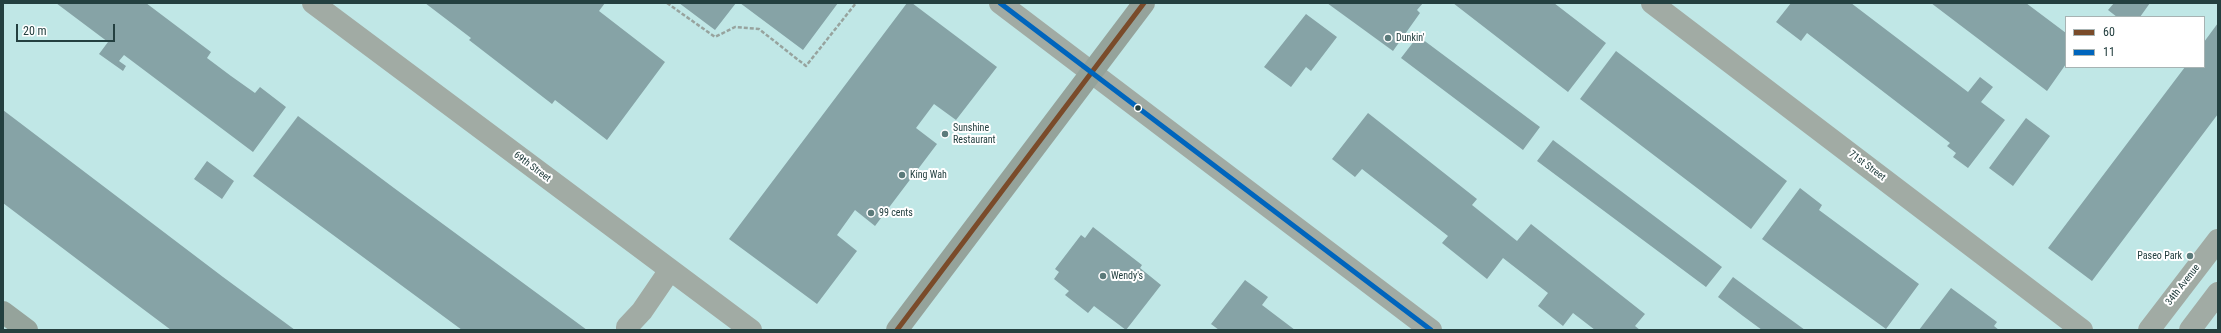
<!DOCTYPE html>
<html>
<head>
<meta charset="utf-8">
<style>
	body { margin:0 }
	#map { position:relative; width:2221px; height:333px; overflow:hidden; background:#c0e7e6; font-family:"Roboto Condensed",sans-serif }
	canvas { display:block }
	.frame { position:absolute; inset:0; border:4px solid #244040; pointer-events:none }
	.legend { position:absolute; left:2065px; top:16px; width:140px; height:52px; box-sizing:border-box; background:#fff; border:1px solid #a7b3b3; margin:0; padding:5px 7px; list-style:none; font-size:12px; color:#244040 }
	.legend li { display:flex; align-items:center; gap:8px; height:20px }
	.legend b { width:20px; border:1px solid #a7b3b3 }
	.scale { position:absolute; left:16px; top:24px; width:99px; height:18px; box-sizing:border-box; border:2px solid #244040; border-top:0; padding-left:5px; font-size:12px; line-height:14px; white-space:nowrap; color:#244040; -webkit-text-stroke:3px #fff; paint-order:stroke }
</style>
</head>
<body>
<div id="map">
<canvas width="2221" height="333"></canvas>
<div class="frame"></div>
<ul class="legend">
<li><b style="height:5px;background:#7a4b2a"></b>60</li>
<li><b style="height:5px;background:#0065bd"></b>11</li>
</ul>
<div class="scale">20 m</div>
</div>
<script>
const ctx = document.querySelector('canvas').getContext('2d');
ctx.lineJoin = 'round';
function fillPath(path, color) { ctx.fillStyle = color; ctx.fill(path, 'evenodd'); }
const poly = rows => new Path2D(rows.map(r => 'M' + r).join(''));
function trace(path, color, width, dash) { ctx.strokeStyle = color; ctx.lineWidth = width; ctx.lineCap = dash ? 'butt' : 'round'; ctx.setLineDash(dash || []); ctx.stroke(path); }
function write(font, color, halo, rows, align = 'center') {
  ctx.font = font + ' "Roboto Condensed",sans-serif'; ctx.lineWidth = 4; ctx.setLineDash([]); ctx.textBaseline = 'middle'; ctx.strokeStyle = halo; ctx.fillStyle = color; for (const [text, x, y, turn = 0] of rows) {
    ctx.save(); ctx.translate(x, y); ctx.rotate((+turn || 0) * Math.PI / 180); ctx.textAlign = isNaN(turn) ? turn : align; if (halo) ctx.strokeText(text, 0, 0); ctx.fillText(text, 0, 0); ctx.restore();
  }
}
const building = poly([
	[56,3,146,3,211,52,207,58,231,76,255,93,260,87,286,107,253,152,124,55,119,61,126,66,123,71,99,54,108,42],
	[425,3,605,3,599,11,665,62,607,140,555,100,552,104,469,40,471,38],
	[679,3,736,3,715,30],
	[740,3,838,3,803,50],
	[907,3,912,3,997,67,956,120,934,104,916,128,937,144,875,226,855,210,837,235,857,251,817,304,729,239],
	[1327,3,1423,3,1417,10,1420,13,1393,51],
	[1453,3,1554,3,1606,43,1568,92],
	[1791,3,1851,3,1968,92,1980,77,1993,87,1981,102,2005,120,1968,168,1953,157,1956,153,1947,146,1950,143,1807,33,1801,41,1776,22],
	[1931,3,2026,3,2066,33,2066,64,2047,91],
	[2114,3,2150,3,2140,17,2117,17,2108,10],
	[1306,14,1337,37,1311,71,1306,67,1291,87,1264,67],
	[2218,23,2218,114,2092,281,2048,248,2185,67,2204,67,2204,42],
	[1418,36,1540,127,1523,150,1401,58],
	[1616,51,1787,181,1751,229,1580,99],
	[3,110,223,277,295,330,171,330,131,300,3,203],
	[1368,113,1477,199,1472,205,1517,241,1531,224,1645,314,1635,326,1640,330,1595,330,1573,313,1563,326,1538,306,1548,293,1503,258,1487,279,1442,243,1448,236,1362,169,1355,177,1332,159],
	[298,116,394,188,587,330,462,330,253,176],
	[2026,118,2050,136,2013,186,1989,168],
	[1553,140,1722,267,1706,287,1537,161],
	[207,161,234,181,222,199,194,179],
	[1800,188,1822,205,1819,210,1919,284,1886,329,1762,239],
	[1093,227,1142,265,1140,268,1161,285,1126,330,1094,306,1088,313,1065,295,1069,291,1054,279,1059,272,1055,269,1081,235,1085,238],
	[1733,277,1783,314,1805,330,1762,330,1743,316,1718,297],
	[1245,280,1268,297,1262,305,1295,330,1219,330,1211,324],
	[1951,288,1997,322,1994,326,1999,330,1919,330]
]);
const path = poly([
	[667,3,715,37,735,27,759,29,806,66,856,3]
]);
const minor = poly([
	[313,3,751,330],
	[1000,3,1431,330],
	[1652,3,2082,330],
	[627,330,627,327,642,311,670,270],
	[2149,330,2218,240],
	[2190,330,2218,293]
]);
const major = poly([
	[3,312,27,330],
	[897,330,1144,3]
]);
const bus1 = poly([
	[897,330,1144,3]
]);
const bus2 = poly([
	[1000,3,1431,330]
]);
const markers = [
	[1388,38,4,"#5b7a7a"],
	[1138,108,3.5,"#244040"],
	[945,134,4,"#5b7a7a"],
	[902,175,4,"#5b7a7a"],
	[871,213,4,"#5b7a7a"],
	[2190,256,4,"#5b7a7a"],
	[1103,276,4,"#5b7a7a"]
];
const poiNames = [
	["Dunkin'",1396,38],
	["Sunshine",953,128],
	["Restaurant",953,140],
	["King Wah",910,175],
	["99 cents",879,213],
	["Paseo Park",2182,256,"right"],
	["Wendy's",1111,276]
];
const streetNames = [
	["71st Street",1867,166,37],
	["69th Street",532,167,37],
	["34th Avenue",2183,285,-52]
];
fillPath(building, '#86a3a6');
trace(path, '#97a39e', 2.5, [4, 2]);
trace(minor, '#a1aba4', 22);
trace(major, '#95a39b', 22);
trace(bus1, '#7a4b2a', 5);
trace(bus2, '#0065bd', 5);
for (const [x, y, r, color] of markers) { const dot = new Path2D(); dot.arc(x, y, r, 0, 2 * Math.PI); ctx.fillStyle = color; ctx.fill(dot); trace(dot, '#fff', 1.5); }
write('10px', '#244040', '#fff', poiNames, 'left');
write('10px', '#244040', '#fff', streetNames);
</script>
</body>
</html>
